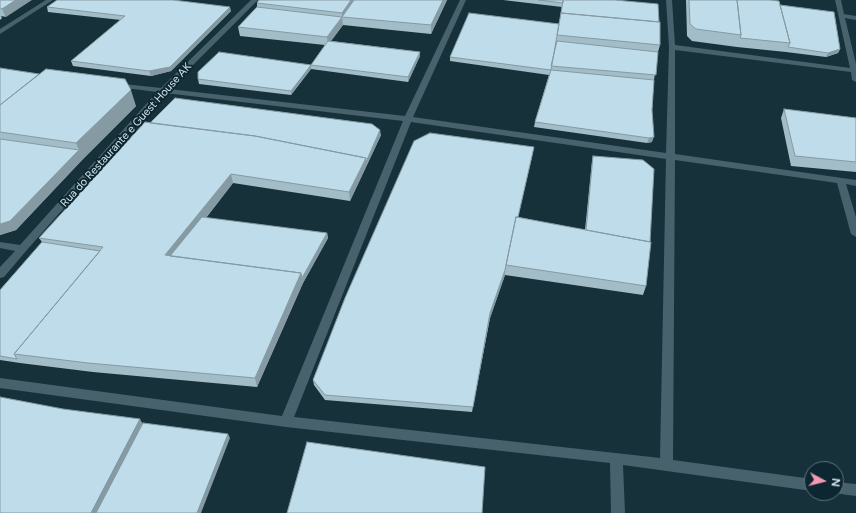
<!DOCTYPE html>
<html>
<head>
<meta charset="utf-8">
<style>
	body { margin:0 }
	#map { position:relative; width:856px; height:513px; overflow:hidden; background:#17313b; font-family:Figtree,sans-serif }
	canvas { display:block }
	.north { position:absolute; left:804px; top:461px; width:40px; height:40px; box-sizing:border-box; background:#0c2731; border:1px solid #5c727b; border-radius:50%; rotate:97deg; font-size:11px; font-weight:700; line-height:16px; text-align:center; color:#d4e3e9 }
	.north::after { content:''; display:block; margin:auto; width:14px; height:18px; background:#f19ab2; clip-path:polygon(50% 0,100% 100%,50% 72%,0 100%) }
</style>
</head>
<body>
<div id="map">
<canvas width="856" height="513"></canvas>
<div class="north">N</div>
</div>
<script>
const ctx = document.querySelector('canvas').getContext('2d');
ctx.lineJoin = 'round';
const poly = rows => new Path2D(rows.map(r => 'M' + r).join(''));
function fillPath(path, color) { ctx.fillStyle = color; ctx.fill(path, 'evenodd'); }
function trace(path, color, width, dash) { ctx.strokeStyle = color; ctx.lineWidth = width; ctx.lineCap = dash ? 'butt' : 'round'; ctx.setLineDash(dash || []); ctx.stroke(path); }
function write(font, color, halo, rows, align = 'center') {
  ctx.font = font + ' Figtree,sans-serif'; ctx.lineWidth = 4; ctx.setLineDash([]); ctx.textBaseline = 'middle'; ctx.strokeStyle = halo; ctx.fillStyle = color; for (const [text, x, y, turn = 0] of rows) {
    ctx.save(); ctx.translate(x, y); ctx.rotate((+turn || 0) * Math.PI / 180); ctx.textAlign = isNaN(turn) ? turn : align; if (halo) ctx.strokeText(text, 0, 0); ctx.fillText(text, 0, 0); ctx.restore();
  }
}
const minor = poly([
	[46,0,53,0,0,34,0,29,46,0],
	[251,0,258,0,169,89,405,116,460,0,466,0,413,117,666,153,669,47,666,0,672,0,675,45,850,68,835,0,841,0,844,14,856,16,856,20,845,18,856,64,856,82,852,80,851,72,675,50,675,154,856,180,856,186,846,184,856,217,856,237,851,234,837,183,675,160,673,460,812,479,812,491,623,465,625,513,611,513,610,463,286,427,0,388,0,378,282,416,403,121,165,93,26,251,4,277,0,278,0,267,15,251,0,248,0,242,20,245,157,92,117,87,114,87,114,83,161,88,251,0],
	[411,122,666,159,660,458,294,417,411,122],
	[836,482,856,484,856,496,833,493,836,493,836,482]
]);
const wall = poly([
	[0,0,6,17,1,16,2,18,0,20],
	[259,0,447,0,431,34,343,25,331,41,420,52,420,56,408,82,311,69,291,95,199,84,198,79,311,65,325,45,240,36,238,27,257,7,257,3],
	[503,0,615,0,660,45,658,52,654,80,652,110,652,142,647,143,534,127,535,122,549,75,450,61,450,57,559,24,562,7],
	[686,0,770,0,780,5,840,49,838,53,826,57,786,52,737,47,692,41,687,36],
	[47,7,231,11,171,71,151,76,73,66,71,61,121,20,48,12],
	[0,68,136,106,83,159,16,230,0,235],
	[784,109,856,118,856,172,791,166,781,118],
	[150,123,381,135,366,167,350,201,233,183,206,218,327,233,328,238,303,283,257,387,93,372,20,363,0,360,0,290,42,242,39,238],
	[533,152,518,217,585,230,592,161,593,156,646,286,643,295,505,275,490,318,472,412,325,400,314,385,313,380]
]);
const shadedWall = poly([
	[16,0,32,0,6,17,2,9],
	[351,0,356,0,342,17,342,13],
	[443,0,447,0,431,34,431,25],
	[230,7,231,11,171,71,151,76,149,71],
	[342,17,343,25,328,45,327,37],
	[840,49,838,53,826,57,828,53],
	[420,52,420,56,408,82,408,77],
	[311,65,311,69,291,95,291,91],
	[131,90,136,106,83,159,76,143],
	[380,130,381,135,366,167,350,201,349,192],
	[654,137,652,142,647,143,649,138],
	[534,147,507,265,506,265],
	[79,150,83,159,16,230,0,235,0,224],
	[231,174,233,183,172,261,165,255],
	[327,233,328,238,303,283,257,387,255,378,301,273],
	[505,270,505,275,490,318,472,412,490,313],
	[140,419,145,428,102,513,91,513],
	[228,434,230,438,201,513,197,513]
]);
const building = poly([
	[0,0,16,0,2,9,0,8,0,0],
	[57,0,173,0,230,7,170,67,149,71,71,61,125,16,47,7,57,0],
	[259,0,351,0,342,13,257,3,259,0],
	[354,0,443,0,431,25,342,17,354,0],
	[539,0,563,0,563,3,539,0],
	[563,0,615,0,658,4,659,22,561,13,563,0],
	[689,0,737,0,741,35,696,29,690,24,689,0],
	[737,0,770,0,779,1,790,43,740,38,741,35,737,0],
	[780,5,834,12,840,49,828,53,788,47,790,43,780,5],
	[257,7,342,17,327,37,238,27,257,7],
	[469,13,559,24,551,70,450,57,469,13],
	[561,13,660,22,660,45,557,35,561,13],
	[328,41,420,52,408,77,311,65,328,41],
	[557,41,658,52,656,75,551,66,557,41],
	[219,52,311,65,291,91,198,79,198,72,219,52],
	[0,68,39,74,0,105,0,68],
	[46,69,125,79,131,90,76,143,0,132,0,105,46,69],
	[551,70,654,80,652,110,654,137,649,138,535,122,551,70],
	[175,98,372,124,380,130,366,162,366,158,255,136,150,123,175,98],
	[784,109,856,118,856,162,795,156,784,109],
	[145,122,255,136,366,158,349,192,231,174,165,255,301,273,255,378,88,363,14,354,103,247,39,238,145,122],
	[430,133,534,147,518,217,516,217,505,270,490,313,473,407,325,395,313,380,345,298,414,141,430,133],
	[0,139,79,150,10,221,0,224,0,139],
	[593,156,643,160,654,169,650,242,586,230,593,156],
	[202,217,327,233,302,278,301,273,170,256,202,217],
	[516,217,651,242,646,286,506,265,516,217],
	[42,242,100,251,14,354,17,359,0,356,0,290,42,242],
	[0,397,63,409,140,419,91,513,0,513,0,397],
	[143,423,228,434,197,513,96,513,143,423],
	[307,442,485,467,482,513,287,513,307,442]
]);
const streetNames = [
	["Rua do Restaurante e Guest House AK",126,135,-48]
];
fillPath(minor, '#47626d');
fillPath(wall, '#a3bdc8');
fillPath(shadedWall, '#859aa3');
fillPath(building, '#bedce9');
trace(building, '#859aa3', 1);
write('11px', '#d4e3e9', '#0c2731', streetNames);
</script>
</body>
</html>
